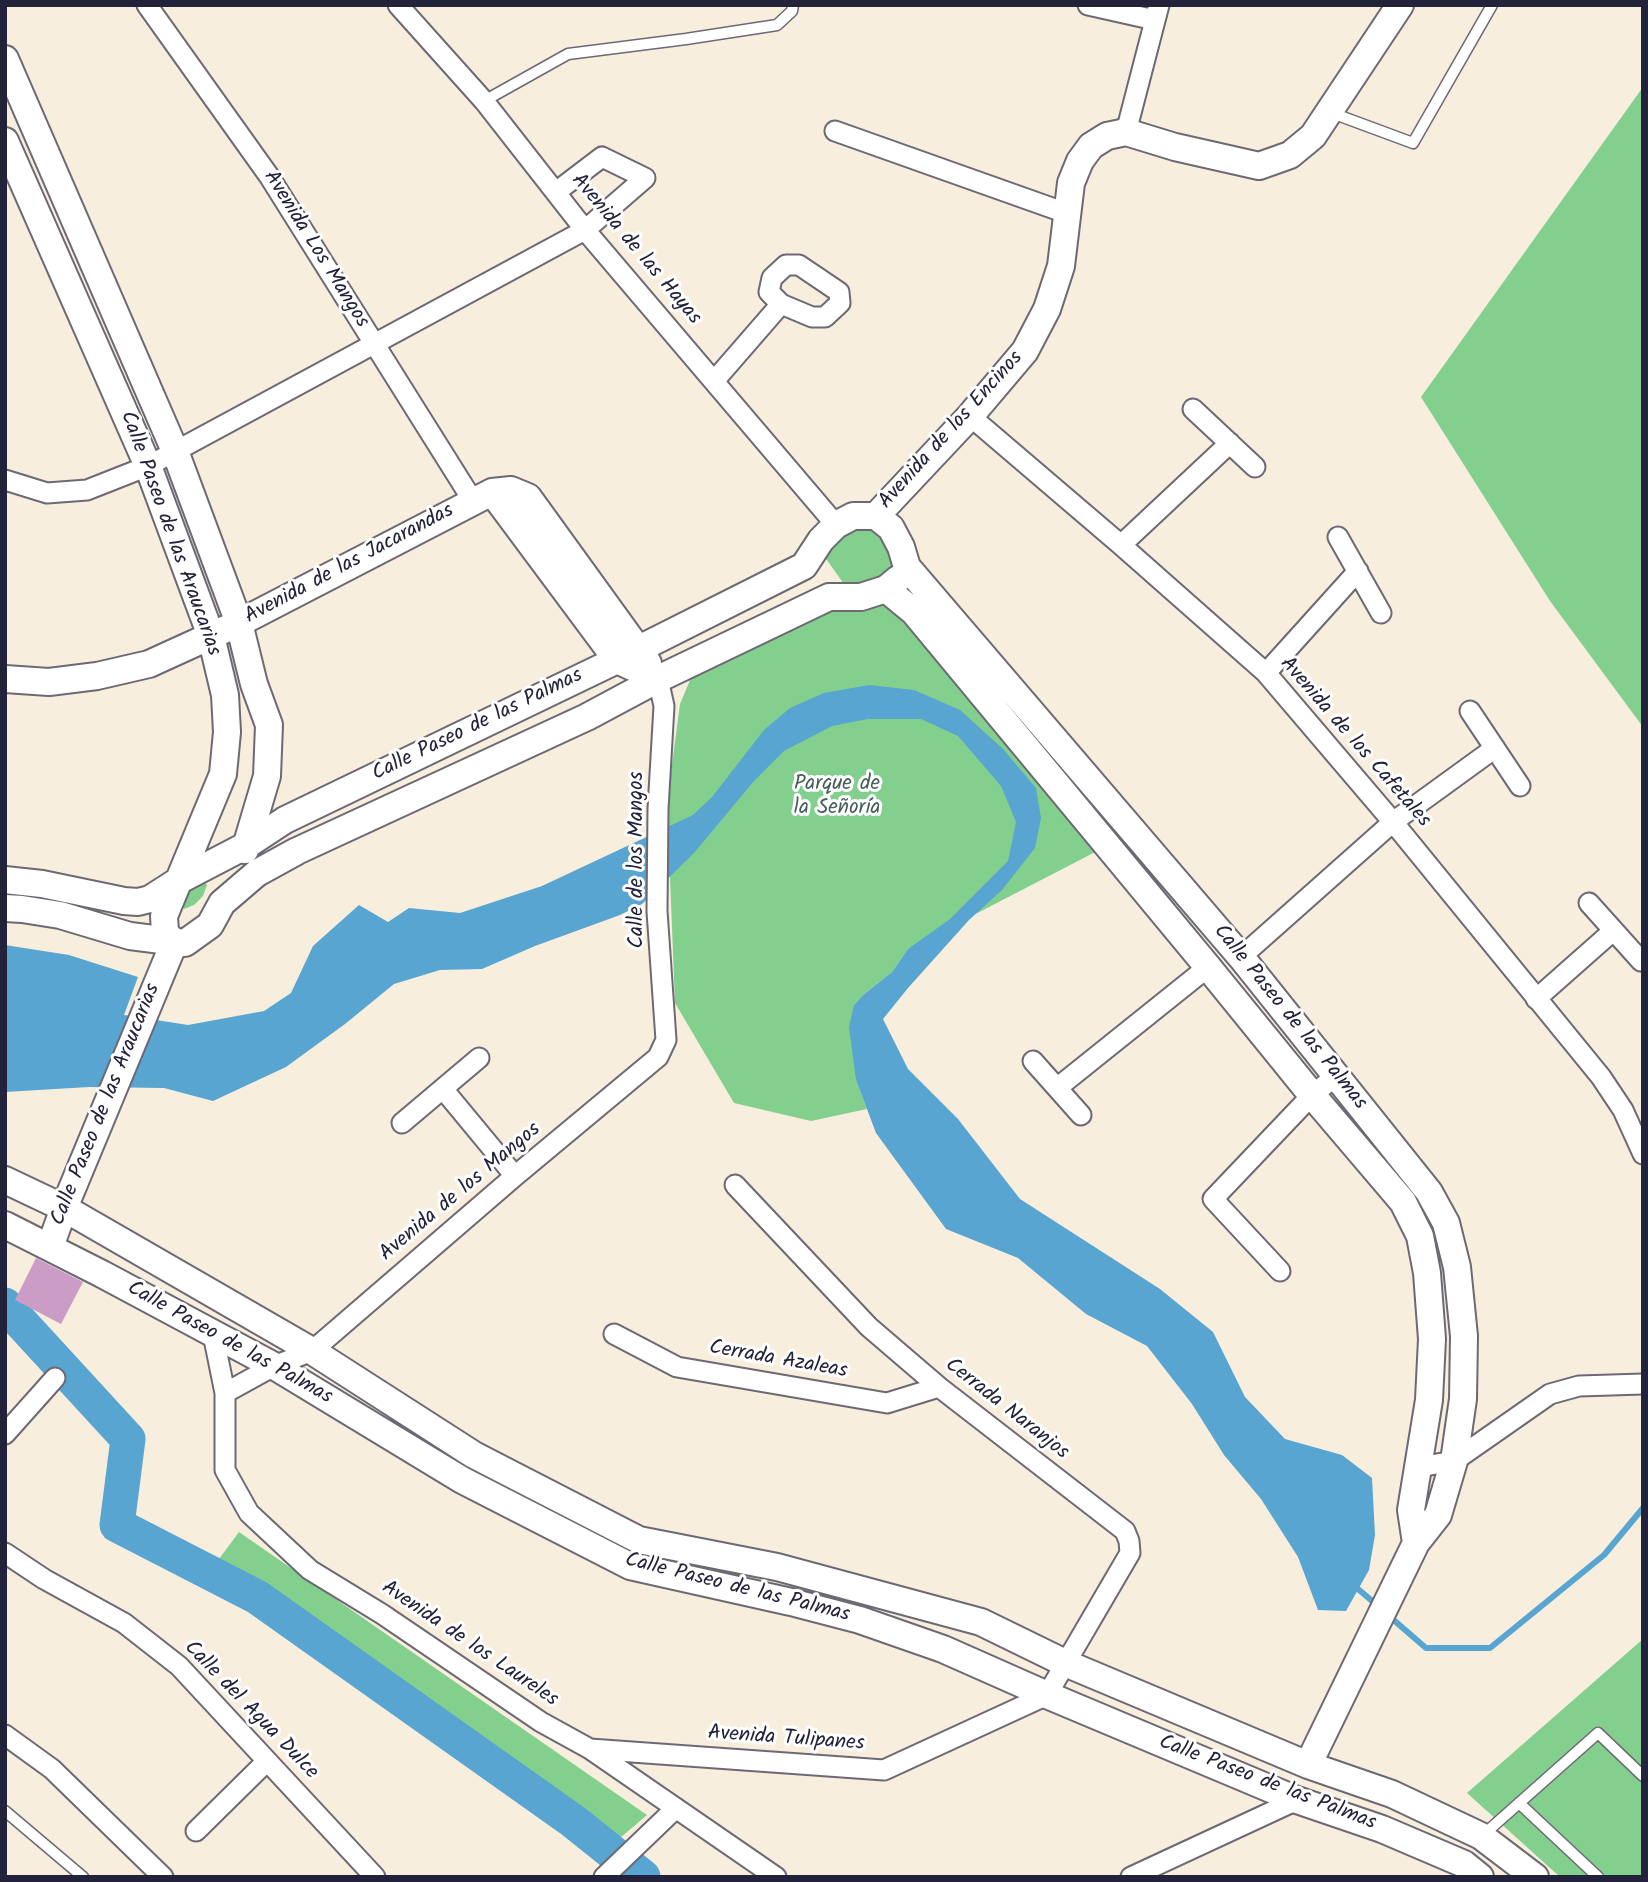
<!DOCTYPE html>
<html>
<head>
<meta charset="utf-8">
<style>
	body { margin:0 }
	#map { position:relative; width:1648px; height:1882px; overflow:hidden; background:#f8eede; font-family:Kalam,sans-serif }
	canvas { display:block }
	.frame { position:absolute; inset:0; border:7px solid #22223b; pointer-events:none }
</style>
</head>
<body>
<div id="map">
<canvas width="1648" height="1882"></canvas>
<div class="frame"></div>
</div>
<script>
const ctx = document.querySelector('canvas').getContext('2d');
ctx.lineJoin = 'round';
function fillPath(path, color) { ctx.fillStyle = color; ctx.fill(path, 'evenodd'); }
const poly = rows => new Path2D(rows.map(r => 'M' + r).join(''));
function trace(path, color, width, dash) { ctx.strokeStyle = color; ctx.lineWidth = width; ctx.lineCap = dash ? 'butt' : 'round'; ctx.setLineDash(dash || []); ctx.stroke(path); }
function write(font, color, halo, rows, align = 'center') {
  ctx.font = font + ' Kalam,sans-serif'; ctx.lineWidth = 6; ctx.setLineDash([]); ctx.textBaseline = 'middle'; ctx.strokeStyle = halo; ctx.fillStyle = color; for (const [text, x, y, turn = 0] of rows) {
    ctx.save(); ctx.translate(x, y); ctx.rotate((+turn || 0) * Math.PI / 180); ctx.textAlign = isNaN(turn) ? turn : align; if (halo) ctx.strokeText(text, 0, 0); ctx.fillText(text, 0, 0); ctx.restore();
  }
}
const green = poly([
	[1643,87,1643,727,1550,601,1421,397],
	[868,529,882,538,892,552,891,566,876,578,846,587,824,556,846,532],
	[882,599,1013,741,1103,848,908,949,892,972,863,995,854,1005,856,1080,867,1109,811,1121,734,1103,675,1003,667,802,680,704,693,673,770,633,842,606],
	[203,879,207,885,203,896,194,905,184,909,181,899,187,882],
	[239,1532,647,1815,614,1843,216,1563],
	[1643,1639,1643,1877,1560,1877,1467,1793]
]);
const water = poly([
	[869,685,914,690,960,710,1003,749,1036,788,1041,818,1035,848,1002,890,969,920,908,988,883,1019,908,1069,958,1119,1020,1199,1160,1289,1213,1332,1245,1397,1285,1439,1342,1455,1372,1478,1375,1535,1369,1570,1346,1611,1318,1610,1298,1557,1261,1499,1224,1455,1192,1404,1147,1346,1086,1314,1018,1258,946,1229,876,1133,856,1080,849,1027,854,1005,863,995,892,972,908,949,950,919,1008,861,1016,822,1001,786,958,736,921,719,868,719,832,726,784,751,754,781,694,853,642,904,620,915,535,946,482,969,440,970,394,984,345,1024,286,1067,213,1101,164,1088,89,1087,5,1092,5,945,69,955,138,977,124,1015,188,1025,264,1011,291,993,313,946,359,905,388,922,409,908,460,913,542,886,693,815,712,797,764,730,790,708,824,693]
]);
const stream = poly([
	[1358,1589,1378,1606],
	[1389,1616,1426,1648,1490,1648,1604,1555,1643,1508]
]);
const river = poly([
	[5,1305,128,1439,117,1525,257,1597,573,1821,643,1877]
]);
const building = poly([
	[36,1258,83,1282,61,1324,15,1300]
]);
const lane = poly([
	[484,101,568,54,686,39,777,25,792,11,793,5],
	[1332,113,1413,143,1492,5],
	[1519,1803,1598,1877],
	[5,1811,83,1877],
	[1482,1836,1598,1733,1643,1776]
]);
const street = poly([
	[147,5,269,176,473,501],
	[398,5,484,101,585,230,836,525],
	[1088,5,1155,20],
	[835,131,1066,213],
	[1126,132,1159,5],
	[786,265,799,265,839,292,840,303,825,317,812,317,781,304,769,292,772,278,786,265],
	[715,380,781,304],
	[1193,409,1255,467],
	[970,416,1121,545,1266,673,1393,822,1601,1077,1623,1110,1643,1154],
	[5,480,47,493,87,490,148,466,585,230,645,178,602,157,556,192],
	[1338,537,1381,613],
	[1121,545,1230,443],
	[1266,673,1358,571],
	[1470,711,1520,786],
	[1589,903,1641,961],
	[1241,957,1393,822,1495,748],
	[1536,999,1613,931],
	[1033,1061,1081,1115],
	[1057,1088,1208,967],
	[443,1089,515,1176],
	[402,1123,479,1058],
	[1280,1271,1213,1199,1312,1095,1336,1076],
	[213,1334,225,1393,225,1470,249,1513,310,1570,382,1614,541,1722,590,1749,776,1877],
	[614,1334,677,1367,887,1403,939,1387],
	[225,1393,274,1366,312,1351,515,1176,658,1057,666,1040,657,911,658,809,664,706,658,679],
	[5,1434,55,1378],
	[1419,1467,1454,1461,1550,1394,1579,1386,1643,1384],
	[5,1553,44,1579,124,1623,179,1666,375,1877],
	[5,1735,52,1769,163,1877],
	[590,1749,884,1770,1047,1695,1130,1553,1129,1541,1125,1531,939,1387,869,1327,735,1185],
	[196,1831,267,1761],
	[604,1877,676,1808],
	[1131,1877,1297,1800]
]);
const secondary = poly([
	[5,59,175,451,239,623,254,684,269,725,267,776,245,850],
	[5,141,148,466,211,636,225,695,227,732,223,774,164,916,165,932,174,943],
	[492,492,617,660,632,667],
	[876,516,970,416,1025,351,1047,309,1061,266,1071,183,1080,161,1091,146,1107,136,1126,132,1175,147,1259,166,1290,155,1313,136,1400,5],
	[886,589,914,612,1208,967,1312,1095,1403,1202,1420,1236,1427,1273,1432,1339,1429,1400,1411,1510,1416,1543],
	[5,679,49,682,97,676,149,664,239,623,492,492,511,490,528,497,648,663],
	[5,880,42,884,124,901,138,902,150,899,178,881,247,845,285,820,617,660,804,566,821,540,836,525,853,516,876,516,891,528,901,547,907,567,1241,957,1429,1192,1446,1223,1457,1267,1464,1336,1463,1399,1454,1461,1438,1515,1416,1543,1308,1765],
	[5,908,22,909,60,915,130,936,185,943,210,925,222,903,257,873,297,851,587,717,658,679,829,597,861,597,886,589,898,579],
	[5,1180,64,1208,312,1351,474,1455,639,1540,777,1567,981,1622,1065,1663,1308,1765,1392,1794,1481,1836,1535,1877],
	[5,1225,102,1274,274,1366,462,1480,630,1566,791,1602,860,1620,943,1649,1047,1695,1297,1800,1382,1829,1464,1864,1480,1877],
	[50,1247,64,1208,174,943]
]);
const streetNames = [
	["Avenida Los Mangos",315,250,58],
	["Avenida de las Hayas",635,250,50],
	["Avenida de los Encinos",952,431,-48],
	["Calle Paseo de las Araucarias",169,534,70],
	["Avenida de las Jacarandas",350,565,-28],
	["Calle Paseo de las Palmas",478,726,-26],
	["Avenida de los Cafetales",1354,743,49],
	["Calle de los Mangos",638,860,-90],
	["Calle Paseo de las Palmas",1289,1018,51],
	["Calle Paseo de las Araucarias",107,1105,-68],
	["Avenida de los Mangos",461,1193,-40],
	["Calle Paseo de las Palmas",229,1344,29],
	["Cerrada Azaleas",778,1361,10],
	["Cerrada Naranjos",1006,1410,38],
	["Calle Paseo de las Palmas",737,1589,14],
	["Avenida de los Laureles",469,1645,34],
	["Calle del Agua Dulce",250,1711,46],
	["Avenida Tulipanes",786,1740,4],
	["Calle Paseo de las Palmas",1267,1784,21]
];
const parkNames = [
	["Parque de",837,785],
	["la Señoría",837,809]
];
fillPath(green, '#83d08e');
fillPath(water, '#57a5d0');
trace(stream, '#57a5d0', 6);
trace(river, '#57a5d0', 35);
fillPath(building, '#cb9cc6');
trace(lane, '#6d6974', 13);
trace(street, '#6d6974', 23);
trace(secondary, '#6d6974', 30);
trace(lane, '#fff', 10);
trace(street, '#fff', 19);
trace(secondary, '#fff', 26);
write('21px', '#22223b', '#fff', streetNames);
write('21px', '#445f58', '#fff', parkNames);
</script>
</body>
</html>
